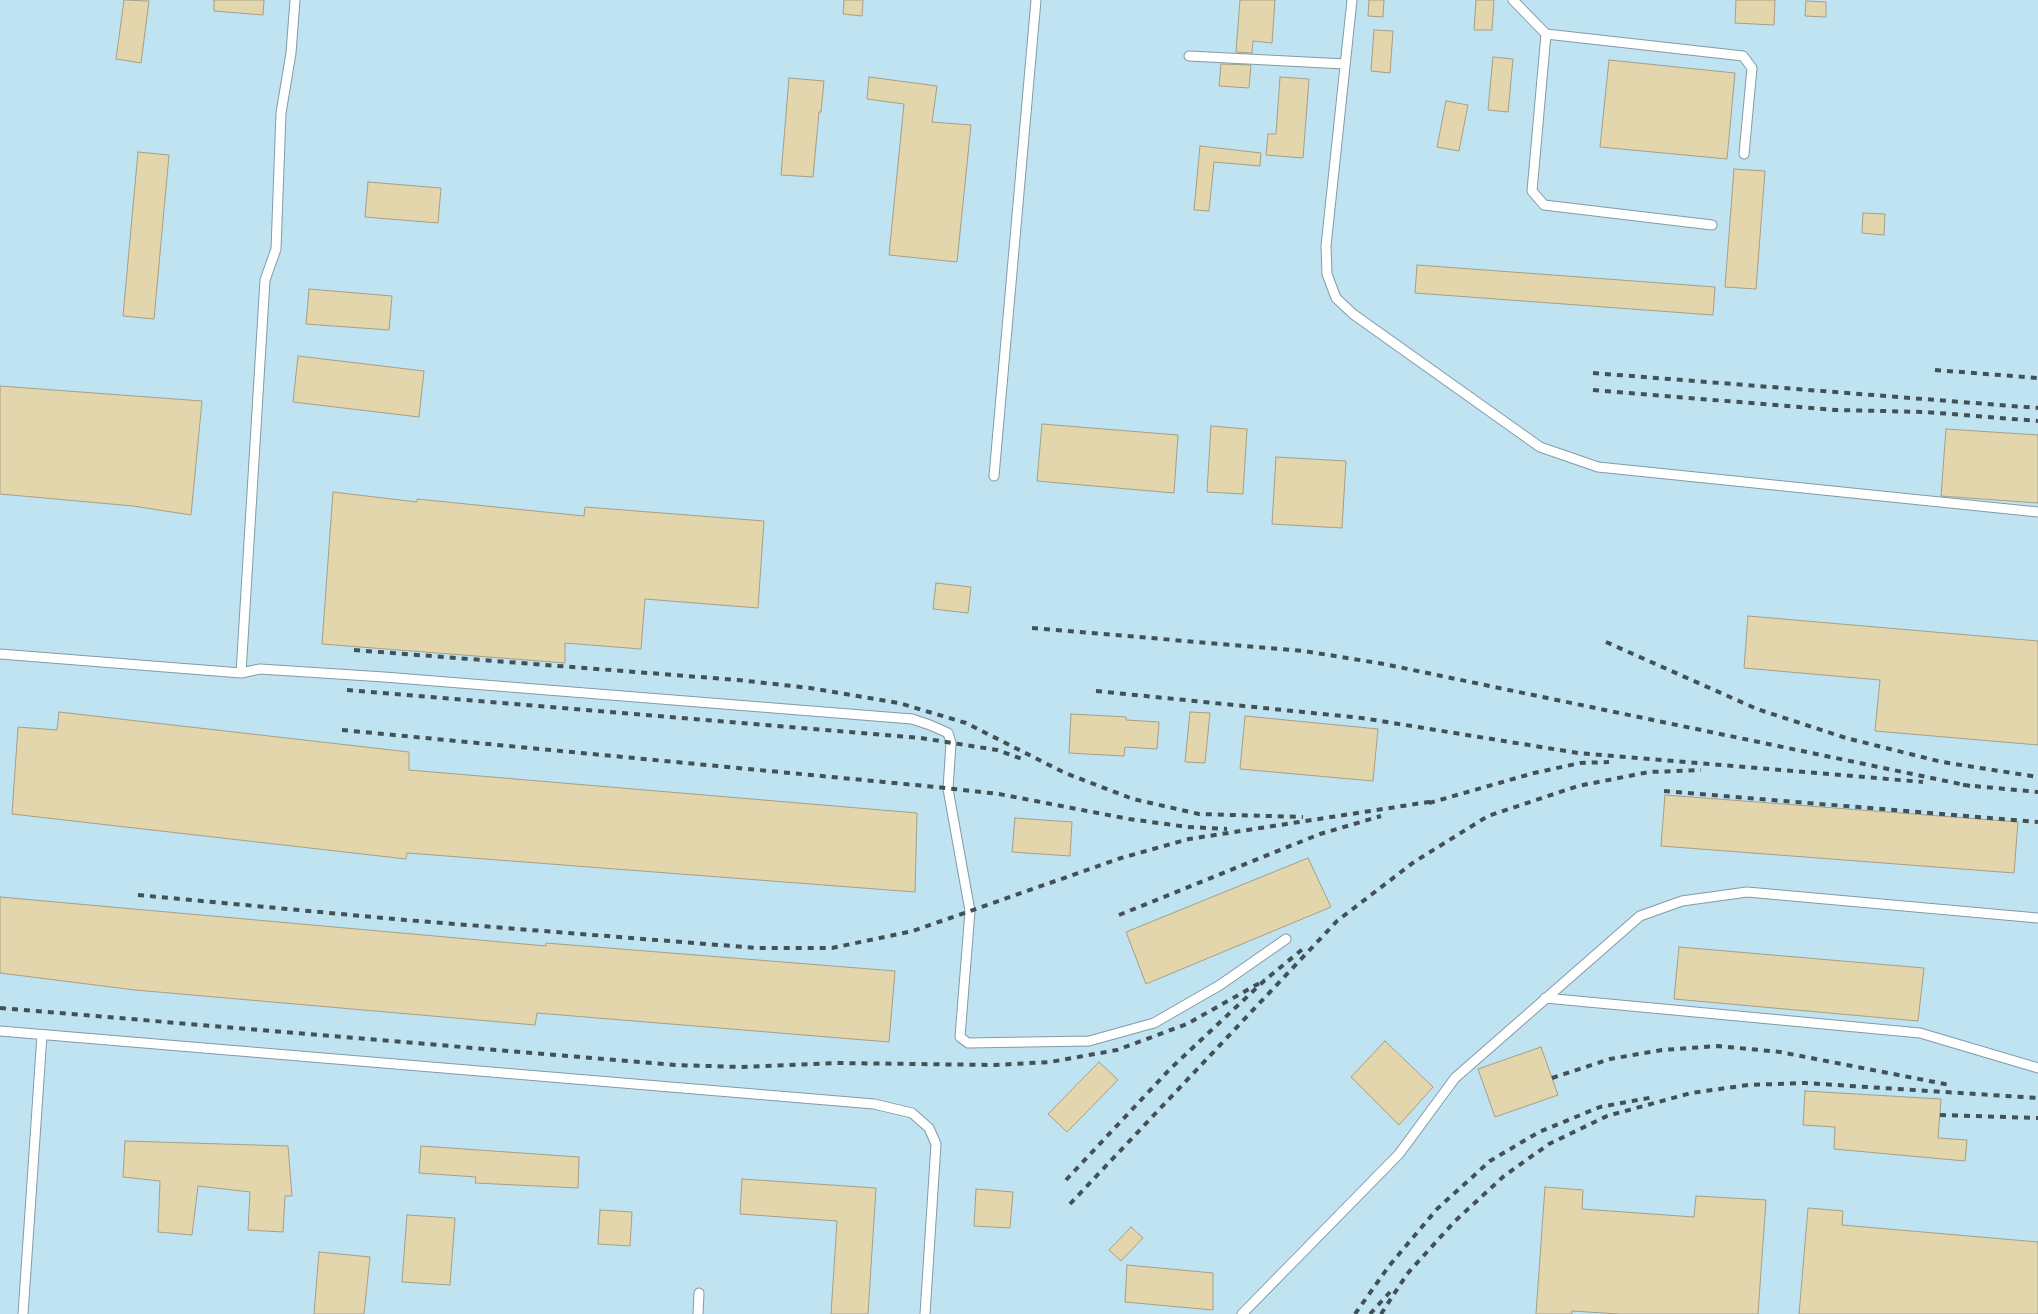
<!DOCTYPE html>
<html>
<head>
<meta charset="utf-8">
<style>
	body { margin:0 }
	canvas { display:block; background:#d5f0fc }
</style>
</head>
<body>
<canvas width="2038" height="1314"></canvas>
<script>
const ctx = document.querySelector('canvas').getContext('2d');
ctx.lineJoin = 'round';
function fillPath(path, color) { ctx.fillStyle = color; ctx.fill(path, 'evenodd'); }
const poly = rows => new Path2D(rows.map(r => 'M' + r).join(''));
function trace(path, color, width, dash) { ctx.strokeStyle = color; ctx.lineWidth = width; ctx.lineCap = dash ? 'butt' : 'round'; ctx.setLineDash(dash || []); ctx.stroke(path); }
const built = poly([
	[0,0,2038,0,2038,1314,0,1314]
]);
const building = poly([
	[124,0,149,1,141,63,116,59,124,0],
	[214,0,264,0,263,15,214,11,214,0],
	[844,0,863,0,862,16,843,14,844,0],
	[1240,0,1275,0,1272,43,1253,41,1252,53,1236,52,1240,0],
	[1369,0,1384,0,1383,17,1368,16,1369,0],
	[1476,0,1494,0,1492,30,1474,30,1476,0],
	[1736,0,1775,0,1774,25,1735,23,1736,0],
	[1806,1,1826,2,1826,17,1805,16,1806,1],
	[1374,30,1393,31,1390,73,1371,71,1374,30],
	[1493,57,1513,59,1508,112,1488,110,1493,57],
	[1609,60,1735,73,1727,159,1600,147,1609,60],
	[1221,64,1251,65,1249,88,1219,86,1221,64],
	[869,77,937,86,932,122,971,125,957,262,889,255,904,104,867,99,869,77],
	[1280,77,1309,79,1303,158,1266,155,1268,134,1276,134,1280,77],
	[789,78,824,81,821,112,819,112,813,177,781,175,789,78],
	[1446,101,1468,105,1459,151,1437,147,1446,101],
	[1200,146,1261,153,1260,166,1214,162,1209,211,1194,210,1200,146],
	[138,152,169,155,154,319,123,316,138,152],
	[1734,169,1765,171,1756,289,1725,287,1734,169],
	[368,182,441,188,438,223,365,217,368,182],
	[1863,213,1885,214,1884,235,1862,233,1863,213],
	[1417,265,1715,287,1713,315,1415,293,1417,265],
	[309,289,392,296,389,330,306,324,309,289],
	[298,356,424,371,419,417,293,402,298,356],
	[0,386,202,401,191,515,133,506,0,494,0,386],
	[1042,424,1178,435,1174,493,1037,481,1042,424],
	[1211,426,1247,429,1243,494,1207,492,1211,426],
	[1946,429,2038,435,2038,503,1941,496,1946,429],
	[1276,457,1346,461,1342,528,1272,524,1276,457],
	[333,492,417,502,417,499,584,516,585,507,764,521,758,608,645,599,641,649,565,643,565,663,322,644,333,492],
	[936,583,971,587,968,613,933,609,936,583],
	[1748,616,2038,641,2038,745,1875,731,1880,680,1744,668,1748,616],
	[59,712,409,752,409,770,917,813,915,892,407,853,406,859,12,814,18,727,57,730,59,712],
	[1190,712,1210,713,1205,763,1185,762,1190,712],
	[1071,714,1126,717,1126,720,1159,722,1157,749,1125,747,1124,756,1069,753,1071,714],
	[1245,716,1378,729,1373,781,1240,769,1245,716],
	[1665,795,2018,822,2014,873,1661,846,1665,795],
	[1015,818,1072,822,1070,856,1012,852,1015,818],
	[1308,858,1331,907,1146,984,1126,932,1308,858],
	[0,897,546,946,546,943,895,971,889,1042,537,1013,535,1025,135,990,0,973,0,897],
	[1679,947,1924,968,1918,1021,1674,999,1679,947],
	[1385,1041,1433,1087,1399,1125,1351,1077,1385,1041],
	[1541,1047,1558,1095,1495,1117,1478,1069,1541,1047],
	[1099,1062,1118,1080,1067,1132,1048,1114,1099,1062],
	[1805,1091,1941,1099,1938,1138,1967,1140,1965,1161,1834,1149,1835,1127,1803,1125,1805,1091],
	[125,1141,288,1146,292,1196,285,1196,283,1232,248,1230,250,1192,198,1186,192,1235,158,1232,160,1181,123,1177,125,1141],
	[421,1146,579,1157,578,1188,475,1183,476,1177,419,1173,421,1146],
	[742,1179,876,1188,868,1314,831,1314,837,1221,740,1214,742,1179],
	[1545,1187,1583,1190,1582,1209,1694,1217,1696,1196,1766,1200,1758,1314,1619,1314,1572,1311,1572,1314,1536,1314,1545,1187],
	[976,1189,1013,1192,1010,1228,974,1226,976,1189],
	[1808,1208,1843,1211,1842,1225,2038,1242,2038,1314,1799,1314,1808,1208],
	[600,1210,632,1212,630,1246,598,1244,600,1210],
	[407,1215,455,1218,450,1285,402,1282,407,1215],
	[1131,1227,1143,1238,1121,1261,1109,1250,1131,1227],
	[319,1252,370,1257,364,1314,314,1314,319,1252],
	[1127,1265,1213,1273,1213,1310,1125,1302,1127,1265]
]);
const service = poly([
	[1352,0,1326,246,1327,274,1336,298,1353,314,1540,447,1598,467,2038,512],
	[1513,0,1546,34,1743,56,1752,68,1744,154],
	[1546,34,1532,191,1544,205,1712,225],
	[1189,56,1345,64],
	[994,476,1036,0],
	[0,654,241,673,260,669,384,677,912,719,930,725,948,733,951,743,948,789,970,911,960,1037,968,1043,1089,1041,1154,1023,1220,985,1286,939],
	[241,673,265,280,276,249,281,113,291,53,295,0],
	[1545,998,1920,1033,2038,1068],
	[0,1031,874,1104,912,1113,929,1128,936,1144,925,1314],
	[23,1314,42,1035],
	[698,1314,699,1293],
	[1242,1314,1399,1154,1455,1078,1640,916,1682,901,1747,892,2038,918]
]);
const rail = poly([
	[1935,370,2038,378],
	[1593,373,2038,408],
	[1593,390,1835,410,1926,412,2038,421],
	[1032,628,1304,651,1384,664,1970,786],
	[1606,642,1757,709,1846,738,1942,762,2038,777],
	[354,650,738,680,810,688,899,703,966,723,1065,773,1133,799,1199,814,1303,817],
	[347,690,921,738,997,750,1025,760],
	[1096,691,1362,718,1578,753,1923,782],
	[342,730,936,787,999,794,1129,819,1188,827,1227,829],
	[1963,785,2038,792],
	[1664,791,2038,822],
	[1429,803,1534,773,1580,763,1609,762],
	[138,895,405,920,757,948,832,948,913,931,1121,858,1189,839,1435,801],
	[1119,915,1320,834,1381,816],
	[0,1008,675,1065,741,1067,837,1063,994,1065,1050,1062,1117,1050,1187,1024,1265,980],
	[1552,1078,1610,1059,1662,1050,1718,1046,1780,1052,1950,1085],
	[1940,1115,2038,1118],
	[1066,1180,1170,1069,1265,980,1304,948],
	[1070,1204,1337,921,1414,862,1488,816,1578,786,1649,772,1701,770],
	[1355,1314,1389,1266,1437,1209,1490,1161,1539,1132,1600,1107,1654,1097],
	[1370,1314,1390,1292],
	[1381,1314,1407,1274,1455,1221,1504,1176,1549,1144,1607,1116,1691,1093,1748,1085,1805,1083,2038,1098]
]);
fillPath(built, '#c0e3f1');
fillPath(building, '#e3d6ac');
trace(building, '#a69f88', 1);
trace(service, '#829ba6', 11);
trace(service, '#fff', 9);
trace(rail, '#435156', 4, [6, 6]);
</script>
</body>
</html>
